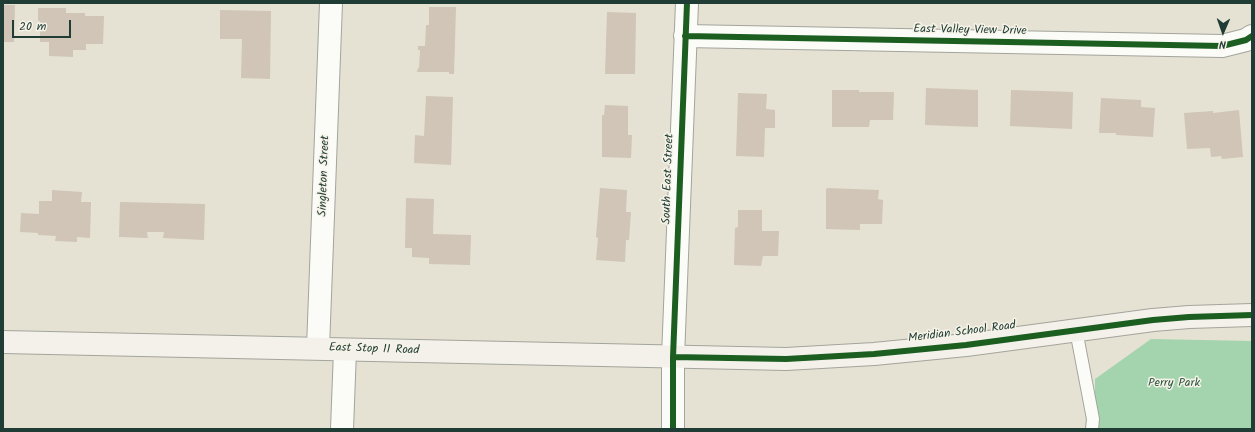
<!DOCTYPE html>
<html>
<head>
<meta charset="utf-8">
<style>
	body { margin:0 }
	#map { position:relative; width:1255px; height:432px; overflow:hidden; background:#e5e2d3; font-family:Kalam,sans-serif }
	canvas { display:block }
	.frame { position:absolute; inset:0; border:4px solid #1f3d34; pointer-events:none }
	.north { position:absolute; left:1203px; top:12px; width:40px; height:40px; -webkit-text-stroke:3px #f7f3e8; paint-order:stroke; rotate:182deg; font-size:11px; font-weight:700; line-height:16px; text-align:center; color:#1f3d34 }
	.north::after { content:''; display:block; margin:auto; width:14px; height:18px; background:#1f3d34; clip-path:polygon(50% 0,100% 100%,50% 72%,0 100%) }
	.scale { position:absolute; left:12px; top:20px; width:59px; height:18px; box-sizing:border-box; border:2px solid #1f3d34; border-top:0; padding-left:5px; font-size:12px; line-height:14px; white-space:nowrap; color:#1f3d34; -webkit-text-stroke:3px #f7f3e8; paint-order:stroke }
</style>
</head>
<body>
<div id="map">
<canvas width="1255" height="432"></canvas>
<div class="frame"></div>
<div class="north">N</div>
<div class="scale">20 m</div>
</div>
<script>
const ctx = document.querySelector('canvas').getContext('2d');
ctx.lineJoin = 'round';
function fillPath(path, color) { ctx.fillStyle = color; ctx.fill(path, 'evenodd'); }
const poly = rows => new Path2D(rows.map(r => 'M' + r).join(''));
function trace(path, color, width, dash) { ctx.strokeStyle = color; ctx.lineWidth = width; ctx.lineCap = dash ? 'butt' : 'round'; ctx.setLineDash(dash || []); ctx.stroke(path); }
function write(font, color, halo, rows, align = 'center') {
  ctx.font = font + ' Kalam,sans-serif'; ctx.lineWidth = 3; ctx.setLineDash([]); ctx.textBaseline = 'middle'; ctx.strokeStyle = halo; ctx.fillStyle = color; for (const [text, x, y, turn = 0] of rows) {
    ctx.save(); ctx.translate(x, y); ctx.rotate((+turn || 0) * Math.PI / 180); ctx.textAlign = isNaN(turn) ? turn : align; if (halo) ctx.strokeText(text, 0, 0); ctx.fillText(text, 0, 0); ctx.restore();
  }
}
const green = poly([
	[1151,339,1252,341,1252,429,1095,429,1095,379]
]);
const building = poly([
	[3,5,15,5,14,42,3,42],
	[429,7,456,7,454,74,449,74,449,72,417,72,418,68,419,68,420,50,418,50,418,46,425,46,426,25,429,25],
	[38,8,66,8,66,13,85,13,85,16,104,16,103,44,86,44,86,50,73,50,73,57,49,56,49,42,40,42,40,21,38,21],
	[220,10,271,11,270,79,241,78,242,39,220,39],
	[607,12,636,13,635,74,605,74],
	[926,88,978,90,978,127,925,125],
	[832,90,859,90,859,92,894,92,893,120,870,120,869,127,832,127],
	[1011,90,1073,92,1072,129,1010,126],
	[738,93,767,94,766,109,775,110,775,128,765,128,764,157,736,156],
	[426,96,453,97,451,165,414,163,415,135,424,136],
	[1101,98,1141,100,1141,107,1155,108,1153,137,1116,135,1116,133,1099,133],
	[605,105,628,106,628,135,632,135,631,158,602,157,602,115,604,115],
	[1239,110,1243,157,1222,159,1221,156,1211,157,1210,148,1187,149,1184,113,1213,111,1213,113],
	[600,188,627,190,626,212,631,212,629,240,626,240,625,262,596,260,598,238,596,237],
	[828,188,879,190,878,199,883,200,882,224,860,224,860,230,826,229,826,189],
	[52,190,82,192,81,202,91,202,90,238,77,237,77,242,55,241,56,236,38,235,38,233,20,232,21,213,39,214,39,201,52,201],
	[406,198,434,199,433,234,471,235,470,265,429,264,429,258,412,257,412,248,405,248],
	[120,202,205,204,204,240,163,238,164,232,147,232,148,238,119,237],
	[738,210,762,210,762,231,779,231,778,256,763,256,761,266,734,265,735,228,738,227]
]);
const lane = poly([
	[1076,330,1093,419,1092,429]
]);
const street = poly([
	[685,36,1222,46,1246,40,1252,36],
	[318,348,331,3],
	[342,429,345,350],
	[673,429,673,357,687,3]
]);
const secondary = poly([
	[3,342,786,359,874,354,966,345,1153,320,1189,317,1252,315]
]);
const cycleway = poly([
	[685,36,1222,46,1246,40,1252,36],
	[673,357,786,359,874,354,966,345,1153,320,1189,317,1252,315],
	[673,429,673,357,687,3]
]);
const streetNames = [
	["East Valley View Drive",970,31,1],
	["Singleton Street",325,176,-88],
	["South East Street",669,179,-88],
	["Meridian School Road",962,333,-7],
	["East Stop 11 Road",374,350,2]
];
const parkNames = [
	["Perry Park",1174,384]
];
fillPath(green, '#a4d4ae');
fillPath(building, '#d0c5b6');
trace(lane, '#a3a49b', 14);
trace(street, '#a3a49b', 24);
trace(secondary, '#a3a49b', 24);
trace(lane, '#fbfbf8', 12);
trace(street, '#fbfbf8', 22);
trace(secondary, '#f4f1eb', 22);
trace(cycleway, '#1b5e20', 6);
write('12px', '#1f3d34', '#f7f3e8', streetNames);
write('12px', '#2f5946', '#f7f3e8', parkNames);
</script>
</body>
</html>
